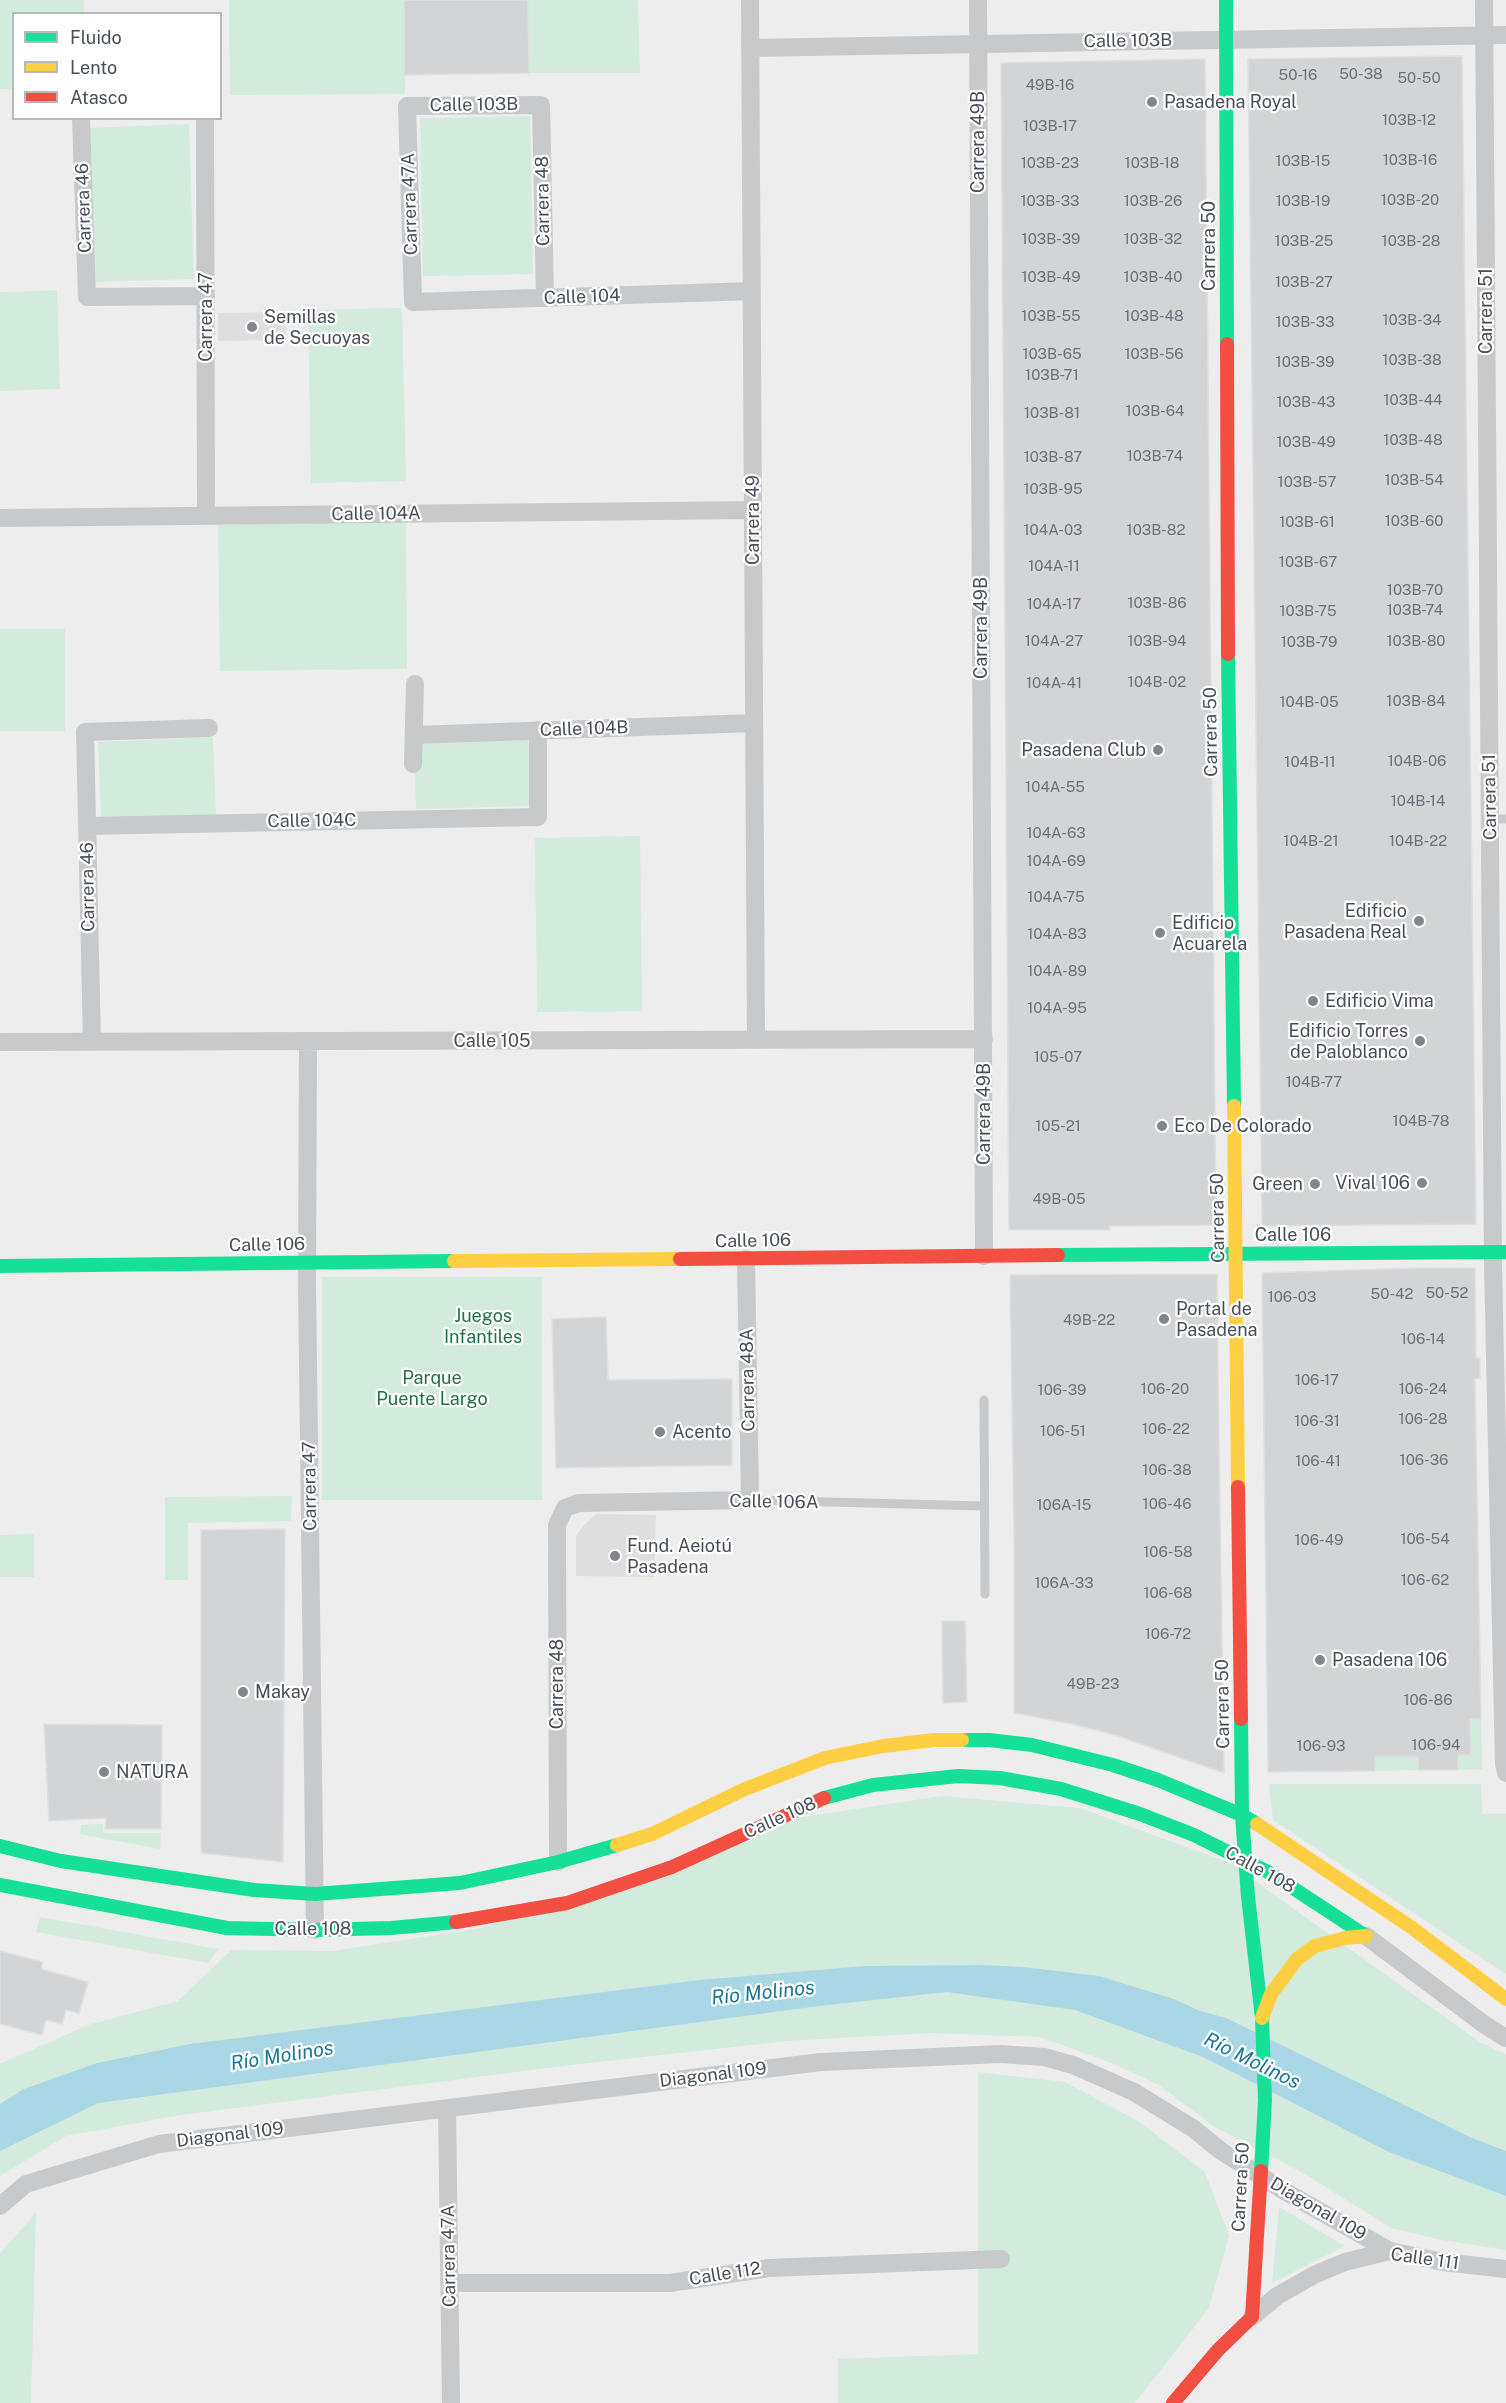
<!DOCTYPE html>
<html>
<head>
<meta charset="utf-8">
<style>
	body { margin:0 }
	#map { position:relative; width:1506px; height:2403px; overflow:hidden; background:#ededed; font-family:"Public Sans",sans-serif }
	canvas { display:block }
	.legend { position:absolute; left:12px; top:12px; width:210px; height:108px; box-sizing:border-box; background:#fff; border:2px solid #b5b8bc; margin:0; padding:8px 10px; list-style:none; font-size:18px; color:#464e57 }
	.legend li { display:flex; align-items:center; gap:12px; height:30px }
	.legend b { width:30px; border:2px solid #b5b8bc }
</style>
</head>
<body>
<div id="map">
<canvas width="1506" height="2403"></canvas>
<ul class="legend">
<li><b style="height:8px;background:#16e098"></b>Fluido</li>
<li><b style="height:8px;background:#ffcf43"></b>Lento</li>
<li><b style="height:8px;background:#f24e42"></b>Atasco</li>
</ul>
</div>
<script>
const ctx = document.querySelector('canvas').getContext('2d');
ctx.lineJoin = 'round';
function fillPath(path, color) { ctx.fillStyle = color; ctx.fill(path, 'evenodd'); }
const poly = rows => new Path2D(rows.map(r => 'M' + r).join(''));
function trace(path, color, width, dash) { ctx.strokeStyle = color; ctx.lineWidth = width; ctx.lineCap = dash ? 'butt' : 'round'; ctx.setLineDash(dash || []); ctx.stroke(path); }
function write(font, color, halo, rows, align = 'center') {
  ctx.font = font + ' "Public Sans",sans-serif'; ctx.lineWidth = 4.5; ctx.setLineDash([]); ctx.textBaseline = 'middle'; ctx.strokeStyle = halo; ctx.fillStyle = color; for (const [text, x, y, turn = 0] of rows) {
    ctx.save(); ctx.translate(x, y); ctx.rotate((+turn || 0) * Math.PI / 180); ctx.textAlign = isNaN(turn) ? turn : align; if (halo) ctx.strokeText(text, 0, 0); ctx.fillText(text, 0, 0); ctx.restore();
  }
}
const education = poly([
	[286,312,286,340,218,341,218,313],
	[597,1514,656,1515,654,1577,576,1576,576,1536,585,1524]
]);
const green = poly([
	[0,0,84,0,84,13,14,14,13,89,0,89],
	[229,0,404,0,405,94,230,95],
	[528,0,638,0,640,73,529,73],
	[530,116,533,274,423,276,420,118],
	[189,124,194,279,91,282,86,128],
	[57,290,60,389,0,391,0,292],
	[402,308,406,481,311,483,308,310],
	[406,522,407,669,220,671,218,525],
	[0,629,65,629,65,731,0,731],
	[529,733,531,806,416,809,414,736],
	[213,737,216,815,101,819,98,742],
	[640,836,642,1011,537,1012,535,838],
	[322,1277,542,1277,542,1500,322,1500],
	[292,1496,291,1521,188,1523,188,1580,165,1580,165,1497],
	[34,1534,34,1577,0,1577,0,1535],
	[1455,1719,1481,1719,1482,1769,1458,1770,1458,1755,1471,1755],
	[1375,1720,1418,1757,1418,1770,1375,1771],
	[1269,1784,1481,1784,1482,1814,1506,1814,1506,1974,1273,1820],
	[942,1796,1080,1808,1230,1863,1481,2043,1506,2054,1506,2250,1442,2240,1391,2228,1305,2174,1213,2126,1159,2085,1114,2064,1040,2037,929,2033,788,2041,563,2066,181,2115,66,2136,0,2176,0,2064,88,2025,178,2001,231,1950,333,1951,481,1928,802,1817],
	[103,1824,103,1833,161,1833,160,1849,80,1834,81,1825],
	[40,1917,218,1949,208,1963,36,1932],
	[978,2072,1065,2082,1138,2121,1205,2172,1229,2236,1209,2308,1135,2403,838,2403,838,2359,978,2354],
	[1279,2207,1345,2246,1272,2283],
	[36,2213,31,2403,0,2403,0,2253]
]);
const water = poly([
	[981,1965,1023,1967,1099,1976,1174,1999,1200,2011,1226,2018,1472,2138,1506,2151,1506,2196,1389,2152,1203,2057,1075,2010,947,1992,819,2006,98,2103,0,2151,0,2104,24,2089,97,2063,190,2044,700,1980,865,1966]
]);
const building = poly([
	[404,0,528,0,529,73,404,75,404,0],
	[1462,56,1476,1224,1262,1226,1248,59,1462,56],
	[1205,59,1216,1225,1109,1226,1110,1230,1009,1230,1001,63,1205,59],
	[1418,1268,1475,1268,1476,1358,1480,1358,1480,1378,1475,1379,1481,1719,1470,1719,1471,1755,1458,1755,1458,1770,1418,1770,1418,1757,1375,1757,1375,1771,1268,1772,1262,1273,1418,1268],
	[1217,1274,1219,1443,1224,1773,1115,1735,1072,1724,1014,1713,1014,1542,1010,1275,1217,1274],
	[606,1317,608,1380,732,1379,732,1465,556,1468,552,1319,606,1317],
	[285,1529,283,1862,201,1853,201,1530,285,1529],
	[942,1621,965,1621,967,1702,943,1703,942,1621],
	[44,1724,162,1725,161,1829,105,1829,106,1818,49,1821,44,1724],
	[0,1951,43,1962,41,1969,88,1982,79,2013,66,2010,62,2024,46,2020,42,2035,0,2024,0,1951]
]);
const lane = poly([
	[1490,819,1506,819],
	[984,1400,985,1594],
	[750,1500,984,1506]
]);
const street = poly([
	[750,0,756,1040],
	[978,0,984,1256],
	[1484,0,1493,1265,1504,1764,1506,1773],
	[750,48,1506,35],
	[81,118,87,297,206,296],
	[205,118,206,516],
	[545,298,541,105,407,106,413,302,752,291],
	[0,518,753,510],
	[414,735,754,723],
	[413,764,415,684],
	[87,826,538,817,538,730],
	[308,1041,307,1283,315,1930],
	[0,1042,984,1039],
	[92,1042,85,732,209,728],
	[558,1862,557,1525,565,1508,579,1503,750,1500,746,1259],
	[1366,1936,1485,2025,1506,2038],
	[447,2109,451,2403],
	[0,2206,26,2184,159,2144,821,2062,1001,2054,1044,2057,1073,2065,1134,2092,1194,2129,1221,2151,1286,2192,1390,2251],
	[449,2283,670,2283,769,2268,1001,2259],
	[1252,2317,1277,2296,1314,2275,1345,2262,1390,2251,1443,2262,1506,2269]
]);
const fast = poly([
	[1226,0,1227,344],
	[1228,654,1234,1106],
	[1058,1255,1506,1252],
	[0,1266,454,1261],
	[1241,1719,1242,1815,1248,1897,1262,2018,1265,2100,1261,2171],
	[962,1740,989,1740,1032,1745,1113,1765,1158,1780,1242,1815,1257,1824],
	[824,1798,873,1785,958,1776,1000,1778,1061,1789,1140,1814,1194,1835,1270,1873,1366,1936],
	[0,1846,61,1861,254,1890,315,1894,460,1883,558,1862,617,1845],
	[0,1885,227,1928,315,1930,391,1928,456,1922]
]);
const slow = poly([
	[1234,1106,1238,1487],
	[454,1261,680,1259],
	[1257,1824,1411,1927,1506,1999],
	[617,1845,652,1834,745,1789,825,1758,883,1746,934,1740,962,1740],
	[1262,2018,1271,1994,1297,1959,1315,1946,1345,1938,1366,1936]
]);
const jam = poly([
	[1227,344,1228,654],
	[680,1259,1058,1255],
	[1238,1487,1241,1719],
	[456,1922,567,1903,672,1867,824,1798],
	[1173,2403,1218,2350,1252,2317,1261,2171]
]);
const markers = [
	[1152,102,6,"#80868c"],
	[252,327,6,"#80868c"],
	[1158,750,6,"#80868c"],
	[1419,921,6,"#80868c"],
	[1160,933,6,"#80868c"],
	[1313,1001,6,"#80868c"],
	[1420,1041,6,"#80868c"],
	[1162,1126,6,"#80868c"],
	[1422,1183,6,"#80868c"],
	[1315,1184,6,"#80868c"],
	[1164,1319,6,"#80868c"],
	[660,1432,6,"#80868c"],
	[615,1556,6,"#80868c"],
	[1320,1660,6,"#80868c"],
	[243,1692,6,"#80868c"],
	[104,1772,6,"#80868c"]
];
const numberNames = [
	["50-38",1361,74],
	["50-16",1298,75],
	["50-50",1419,78],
	["49B-16",1050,85],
	["103B-12",1409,120],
	["103B-17",1050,126],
	["103B-16",1410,160],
	["103B-15",1303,161],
	["103B-23",1050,163],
	["103B-18",1152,163],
	["103B-20",1410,200],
	["103B-33",1050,201],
	["103B-26",1153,201],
	["103B-19",1303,201],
	["103B-39",1051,239],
	["103B-32",1153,239],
	["103B-25",1304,241],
	["103B-28",1411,241],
	["103B-49",1051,277],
	["103B-40",1153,277],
	["103B-27",1304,282],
	["103B-55",1051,316],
	["103B-48",1154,316],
	["103B-34",1412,320],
	["103B-33",1305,322],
	["103B-65",1052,354],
	["103B-56",1154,354],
	["103B-38",1412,360],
	["103B-39",1305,362],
	["103B-71",1052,375],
	["103B-44",1413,400],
	["103B-43",1306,402],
	["103B-64",1155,411],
	["103B-81",1052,413],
	["103B-48",1413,440],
	["103B-49",1306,442],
	["103B-74",1155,456],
	["103B-87",1053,457],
	["103B-54",1414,480],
	["103B-57",1307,482],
	["103B-95",1053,489],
	["103B-60",1414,521],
	["103B-61",1307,522],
	["104A-03",1053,530],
	["103B-82",1156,530],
	["103B-67",1308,562],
	["104A-11",1054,566],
	["103B-70",1415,590],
	["103B-86",1157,603],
	["104A-17",1054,604],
	["103B-74",1415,610],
	["103B-75",1308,611],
	["104A-27",1054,641],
	["103B-94",1157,641],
	["103B-80",1416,641],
	["103B-79",1309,642],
	["104B-02",1157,682],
	["104A-41",1054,683],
	["103B-84",1416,701],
	["104B-05",1309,702],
	["104B-06",1417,761],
	["104B-11",1310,762],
	["104A-55",1055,787],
	["104B-14",1418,801],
	["104A-63",1056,833],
	["104B-21",1311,841],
	["104B-22",1418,841],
	["104A-69",1056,861],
	["104A-75",1056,897],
	["104A-83",1057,934],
	["104A-89",1057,971],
	["104A-95",1057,1008],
	["105-07",1058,1057],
	["104B-77",1314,1082],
	["104B-78",1421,1121],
	["105-21",1058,1126],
	["49B-05",1059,1199],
	["50-52",1447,1293],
	["50-42",1392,1294],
	["106-03",1292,1297],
	["49B-22",1089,1320],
	["106-14",1423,1339],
	["106-17",1317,1380],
	["106-20",1165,1389],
	["106-24",1423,1389],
	["106-39",1062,1390],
	["106-28",1423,1419],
	["106-31",1317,1421],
	["106-22",1166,1429],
	["106-51",1063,1431],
	["106-36",1424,1460],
	["106-41",1318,1461],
	["106-38",1167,1470],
	["106-46",1167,1504],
	["106A-15",1064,1505],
	["106-54",1425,1539],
	["106-49",1319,1540],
	["106-58",1168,1552],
	["106-62",1425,1580],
	["106A-33",1064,1583],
	["106-68",1168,1593],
	["106-72",1168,1634],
	["49B-23",1093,1684],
	["106-86",1428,1700],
	["106-94",1436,1745],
	["106-93",1321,1746]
];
const streetNames = [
	["Calle 103B",1128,41,-1],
	["Calle 103B",474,105,-1],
	["Carrera 49B",978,142,-90],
	["Carrera 48",543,201,-91],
	["Carrera 47A",410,204,-92],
	["Carrera 46",84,208,-92],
	["Carrera 50",1209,246,-90],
	["Calle 104",582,297,-2],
	["Carrera 51",1486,311,-90],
	["Carrera 47",206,317,-90],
	["Calle 104A",376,514,-1],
	["Carrera 49",753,520,-90],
	["Carrera 49B",981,628,-90],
	["Calle 104B",584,729,-2],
	["Carrera 50",1211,732,-91],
	["Carrera 51",1490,797,-91],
	["Calle 104C",312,821,-1],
	["Carrera 46",88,887,-91],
	["Calle 105",492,1041],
	["Carrera 49B",984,1114,-90],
	["Carrera 50",1218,1218,-91],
	["Calle 106",1293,1235],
	["Calle 106",753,1241,-1],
	["Calle 106",267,1245,-1],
	["Carrera 48A",748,1380,-91],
	["Carrera 47",310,1486,-91],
	["Calle 106A",774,1502,1],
	["Carrera 48",557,1684,-90],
	["Carrera 50",1223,1704,-91],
	["Calle 108",780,1818,-24],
	["Calle 108",1260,1870,29],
	["Calle 108",313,1929],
	["Diagonal 109",713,2075,-7],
	["Diagonal 109",230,2135,-7],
	["Carrera 50",1241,2187,-87],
	["Diagonal 109",1318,2209,30],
	["Carrera 47A",449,2256,-91],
	["Calle 111",1425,2259,8],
	["Calle 112",725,2274,-9]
];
const poiNames = [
	["Pasadena Royal",1164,102],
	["Semillas",264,317],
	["de Secuoyas",264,338],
	["Pasadena Club",1146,750,"right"],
	["Edificio",1407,911,"right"],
	["Pasadena Real",1407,932,"right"],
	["Edificio",1172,923],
	["Acuarela",1172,944],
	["Edificio Vima",1325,1001],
	["Edificio Torres",1408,1031,"right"],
	["de Paloblanco",1408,1052,"right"],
	["Eco De Colorado",1174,1126],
	["Vival 106",1410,1183,"right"],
	["Green",1303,1184,"right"],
	["Portal de",1176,1309],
	["Pasadena",1176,1330],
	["Acento",672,1432],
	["Fund. Aeiotú",627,1546],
	["Pasadena",627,1567],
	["Pasadena 106",1332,1660],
	["Makay",255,1692],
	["NATURA",116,1772]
];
const parkNames = [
	["Juegos",483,1316],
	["Infantiles",483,1337],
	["Parque",432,1378],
	["Puente Largo",432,1399]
];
const waterNames = [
	["Río Molinos",763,1993,-6],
	["Río Molinos",282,2056,-9],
	["Río Molinos",1252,2061,26]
];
fillPath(education, '#dfdede');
fillPath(green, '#d3ebdd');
fillPath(water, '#aad7e5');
fillPath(building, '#d3d4d6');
trace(building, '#dedfe0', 1.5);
trace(lane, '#c7c9cb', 9);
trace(street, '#c7c9cb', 18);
trace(fast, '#16e098', 14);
trace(slow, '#ffcf43', 14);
trace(jam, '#f24e42', 14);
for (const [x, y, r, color] of markers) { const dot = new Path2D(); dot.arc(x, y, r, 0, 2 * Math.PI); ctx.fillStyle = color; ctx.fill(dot); trace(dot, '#fff', 2); }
write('15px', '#6b7178', null, numberNames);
write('18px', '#464e57', '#fff', streetNames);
write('18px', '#464e57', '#fff', poiNames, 'left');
write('18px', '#1f704b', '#fff', parkNames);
write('italic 20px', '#1a7796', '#fff', waterNames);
</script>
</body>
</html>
